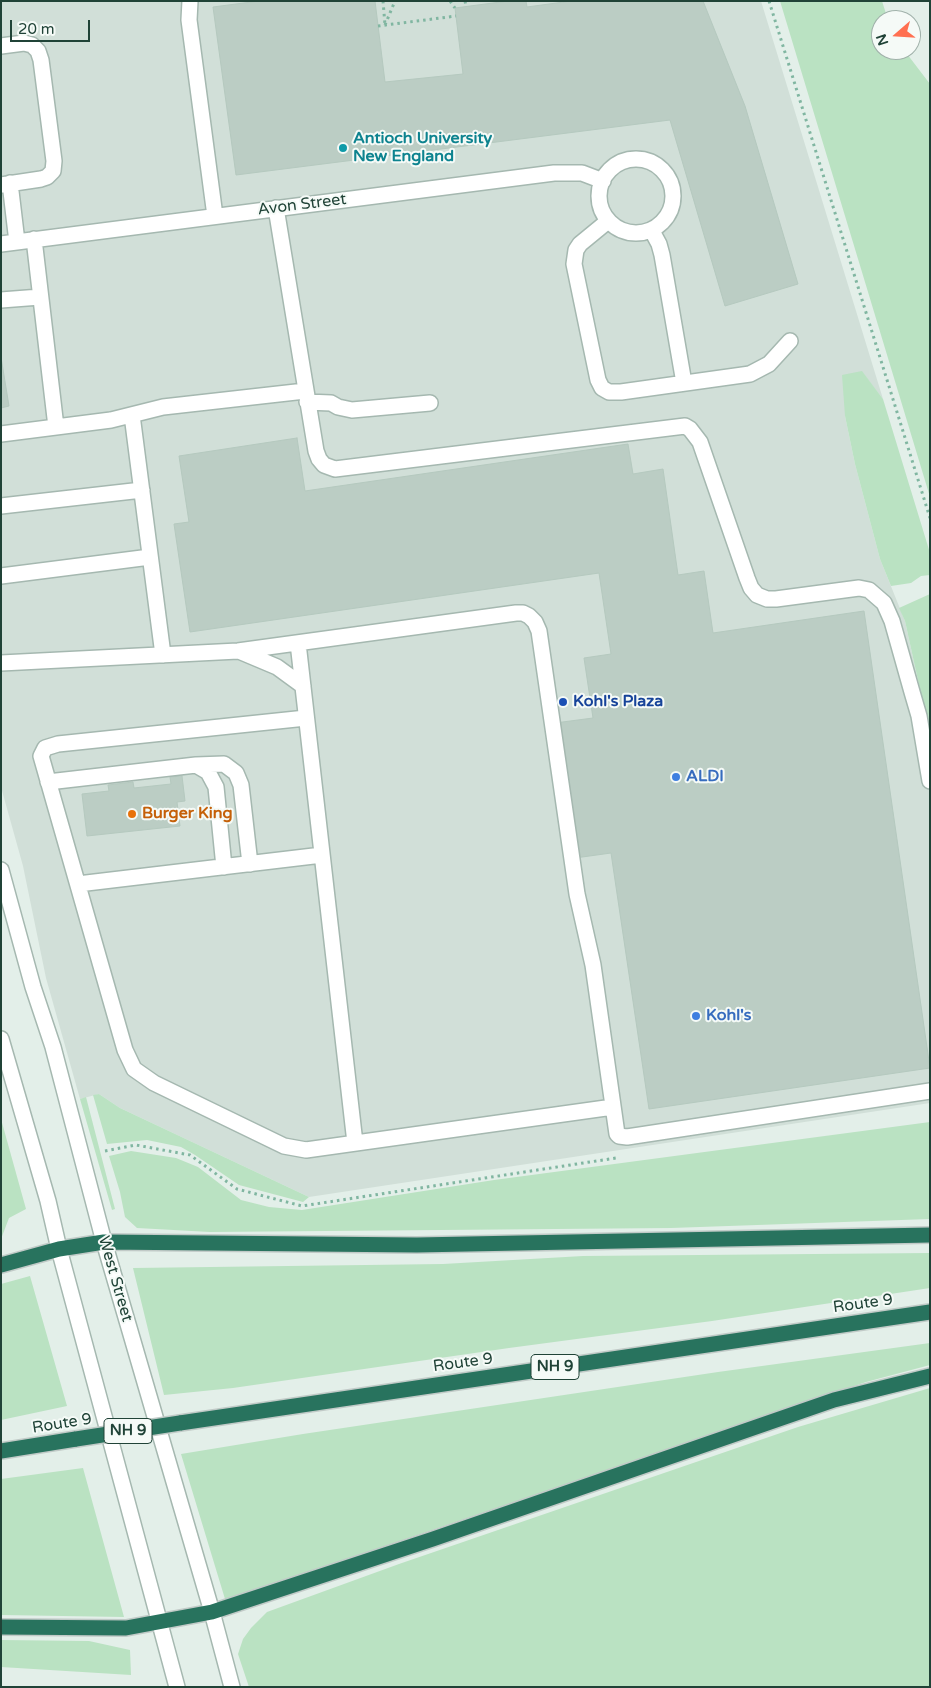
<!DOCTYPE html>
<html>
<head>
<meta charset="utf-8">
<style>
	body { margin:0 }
	#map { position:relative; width:931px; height:1688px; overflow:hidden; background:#e3efe9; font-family:"Varela Round",sans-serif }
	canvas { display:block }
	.frame { position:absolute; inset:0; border:2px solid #204337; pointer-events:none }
	.north { position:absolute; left:871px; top:10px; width:50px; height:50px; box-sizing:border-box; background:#f5faf7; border:1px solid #a0b1aa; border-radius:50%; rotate:251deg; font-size:14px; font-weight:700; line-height:20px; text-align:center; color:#204337 }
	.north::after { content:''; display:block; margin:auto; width:18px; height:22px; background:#ff7051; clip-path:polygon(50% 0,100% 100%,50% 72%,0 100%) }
	.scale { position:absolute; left:10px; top:20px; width:80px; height:22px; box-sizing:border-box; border:2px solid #204337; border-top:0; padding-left:6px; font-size:15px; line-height:18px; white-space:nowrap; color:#204337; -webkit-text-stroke:4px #f5faf7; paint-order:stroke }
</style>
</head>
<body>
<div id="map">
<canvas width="931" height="1688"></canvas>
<div class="frame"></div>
<div class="north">N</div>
<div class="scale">20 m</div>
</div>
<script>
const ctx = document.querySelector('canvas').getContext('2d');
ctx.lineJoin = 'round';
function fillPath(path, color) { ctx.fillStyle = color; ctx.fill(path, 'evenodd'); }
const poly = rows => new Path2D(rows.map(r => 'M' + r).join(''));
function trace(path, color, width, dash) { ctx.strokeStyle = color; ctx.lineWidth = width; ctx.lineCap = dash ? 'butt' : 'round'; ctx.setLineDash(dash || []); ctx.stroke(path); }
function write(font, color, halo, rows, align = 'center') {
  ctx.font = font + ' "Varela Round",sans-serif'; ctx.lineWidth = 4; ctx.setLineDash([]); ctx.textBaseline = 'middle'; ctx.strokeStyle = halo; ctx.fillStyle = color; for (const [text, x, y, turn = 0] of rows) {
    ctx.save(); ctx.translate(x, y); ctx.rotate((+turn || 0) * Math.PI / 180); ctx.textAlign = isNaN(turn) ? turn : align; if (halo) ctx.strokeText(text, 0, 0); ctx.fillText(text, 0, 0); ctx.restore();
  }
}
const built = poly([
	[1,1,761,1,883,399,862,372,845,416,855,464,880,559,905,621,930,735,930,1103,309,1197,120,1108,99,1094,80,1099,46,978,23,866,1,787]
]);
const green = poly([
	[780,1,882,1,888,20,881,20,881,50,904,50,930,84,930,497],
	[862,371,883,399,930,553,930,575,921,576,911,583,891,586,880,559,855,464,845,416,842,375],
	[930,594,930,735,905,621,899,608],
	[99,1094,120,1108,309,1197,303,1202,239,1185,195,1155,181,1147,147,1140,107,1144,93,1095],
	[86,1097,115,1209,112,1210,80,1099],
	[1,1119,26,1209,9,1218,1,1239],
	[930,1122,930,1219,671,1228,210,1232,137,1228,125,1217,120,1192,109,1156,131,1151,176,1158,198,1167,241,1200,269,1207,302,1210,494,1180],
	[930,1253,930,1288,712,1321,509,1348,233,1388,164,1395,133,1268,443,1264,583,1256],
	[30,1276,67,1406,1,1420,1,1284],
	[930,1343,930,1365,866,1382,239,1596,225,1599,181,1454,303,1434,718,1372],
	[930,1388,930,1687,249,1687,238,1654,243,1639,251,1628,267,1612,399,1564,798,1427],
	[83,1468,124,1617,1,1615,1,1479],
	[1,1640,89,1641,130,1650,131,1675,1,1667]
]);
const building = poly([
	[259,1,375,1,385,82,463,74,455,8,508,1,526,1,527,7,571,1,703,1,745,106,798,284,725,306,670,120,236,175,213,7,259,1],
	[1,357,9,406,1,408,1,357],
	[297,438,305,491,628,444,633,474,663,469,678,575,704,571,713,633,864,611,930,1068,649,1109,611,853,575,858,555,723,593,718,584,658,611,654,599,573,190,632,174,524,189,522,179,456,297,438],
	[182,776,185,801,177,802,180,826,87,836,82,794,109,791,108,785,133,782,134,788,171,784,170,777,182,776]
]);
const path = poly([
	[383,1,385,25],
	[450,1,455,8],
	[465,1,466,6],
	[769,1,930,518],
	[385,25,395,1],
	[378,26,456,16],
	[105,1151,136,1145,190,1155,237,1189,302,1206,616,1158]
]);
const minor = poly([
	[190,1,189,20,215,216],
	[1,46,24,43,32,45,38,51,41,60,54,161,53,171,47,177,41,179,1,185],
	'599 196a37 37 0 1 1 74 0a37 37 0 1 1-74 0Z',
	[10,183,17,242],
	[276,208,316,451,319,459,324,465,335,469,685,426,690,429,700,442,747,578,751,588,757,595,767,599,776,599,859,588,869,590,884,603,892,621,912,692,919,716,930,781],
	[608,221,580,244,576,250,574,264,598,380,602,388,609,392,621,392,750,374,769,364,790,341],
	[652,231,659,244,662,255,684,383],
	[34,239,56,427],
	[1,244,554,173,582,173,603,181],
	[1,300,40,297],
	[307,402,331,403,338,407,352,410,430,403],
	[132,415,163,655],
	[1,434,111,420,163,407,305,391],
	[1,506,142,490],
	[1,576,150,557],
	[298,643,355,1143],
	[239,651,277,667,303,686],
	[1,663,238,651,516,613,523,613,529,616,535,622,539,631,577,894,593,965,617,1134,619,1136,627,1137,930,1091],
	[306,718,58,744,45,748,41,756,125,1050,134,1069,154,1083,284,1146,306,1150,613,1107],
	[196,765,224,764,236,773,241,785,250,864],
	[48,782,196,765,208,772,216,787,224,867],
	[1,870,33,987,53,1047,104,1242,212,1612,232,1687],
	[78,884,322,855],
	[1,1039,48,1201,59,1249,177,1687]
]);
const highway = poly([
	[1,1265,59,1249,104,1242,417,1245,930,1235],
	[180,1423,930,1312],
	[1,1451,76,1439],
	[1,1627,126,1628,212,1612,433,1539,834,1400,930,1376]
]);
const highwayBridge = poly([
	[76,1439,180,1423]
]);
const markers = [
	[343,148,5,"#0f9aa8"],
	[563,702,5,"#1a4fb4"],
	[676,777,5,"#3f7fe0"],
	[132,814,5,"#e8710a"],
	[696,1016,5,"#3f7fe0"]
];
const shields = [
	[555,1367,48],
	[128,1431,48]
];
const shieldNames = [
	["NH 9",555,1367],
	["NH 9",128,1431]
];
const cultureNames = [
	["Antioch University",353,139],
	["New England",353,157]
];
const streetNames = [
	["Avon Street",302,205,-7],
	["West Street",115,1279,74],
	["Route 9",863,1304,-8],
	["Route 9",463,1363,-8],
	["Route 9",62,1424,-9]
];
const transitNames = [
	["Kohl's Plaza",573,702]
];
const shopNames = [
	["ALDI",686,777],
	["Kohl's",706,1016]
];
const foodNames = [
	["Burger King",142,814]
];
fillPath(built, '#d1dfd8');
fillPath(green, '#bae2c2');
fillPath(building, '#bbcdc4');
trace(building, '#b5c9bf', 1);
trace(minor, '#a5b8b0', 18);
trace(highway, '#c1cac7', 18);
trace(path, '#80b6a1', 3, [2.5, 4]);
trace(minor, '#fff', 15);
trace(highway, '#28735e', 15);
trace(highwayBridge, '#c1cac7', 18, []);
trace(highwayBridge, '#28735e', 15);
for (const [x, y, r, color] of markers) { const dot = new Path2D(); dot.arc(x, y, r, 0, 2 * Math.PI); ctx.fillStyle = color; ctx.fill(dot); trace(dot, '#f5faf7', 2); }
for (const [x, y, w] of shields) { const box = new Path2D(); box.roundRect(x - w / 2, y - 12.5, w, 25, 4); ctx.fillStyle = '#f5faf7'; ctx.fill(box); trace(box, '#204337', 1); }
write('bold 15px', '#204337', null, shieldNames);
write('bold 16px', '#0d838f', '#f5faf7', cultureNames, 'left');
write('16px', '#204337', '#f5faf7', streetNames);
write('bold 16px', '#164399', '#f5faf7', transitNames, 'left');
write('bold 16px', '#366cbe', '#f5faf7', shopNames, 'left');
write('bold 16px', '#c56008', '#f5faf7', foodNames, 'left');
</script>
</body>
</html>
